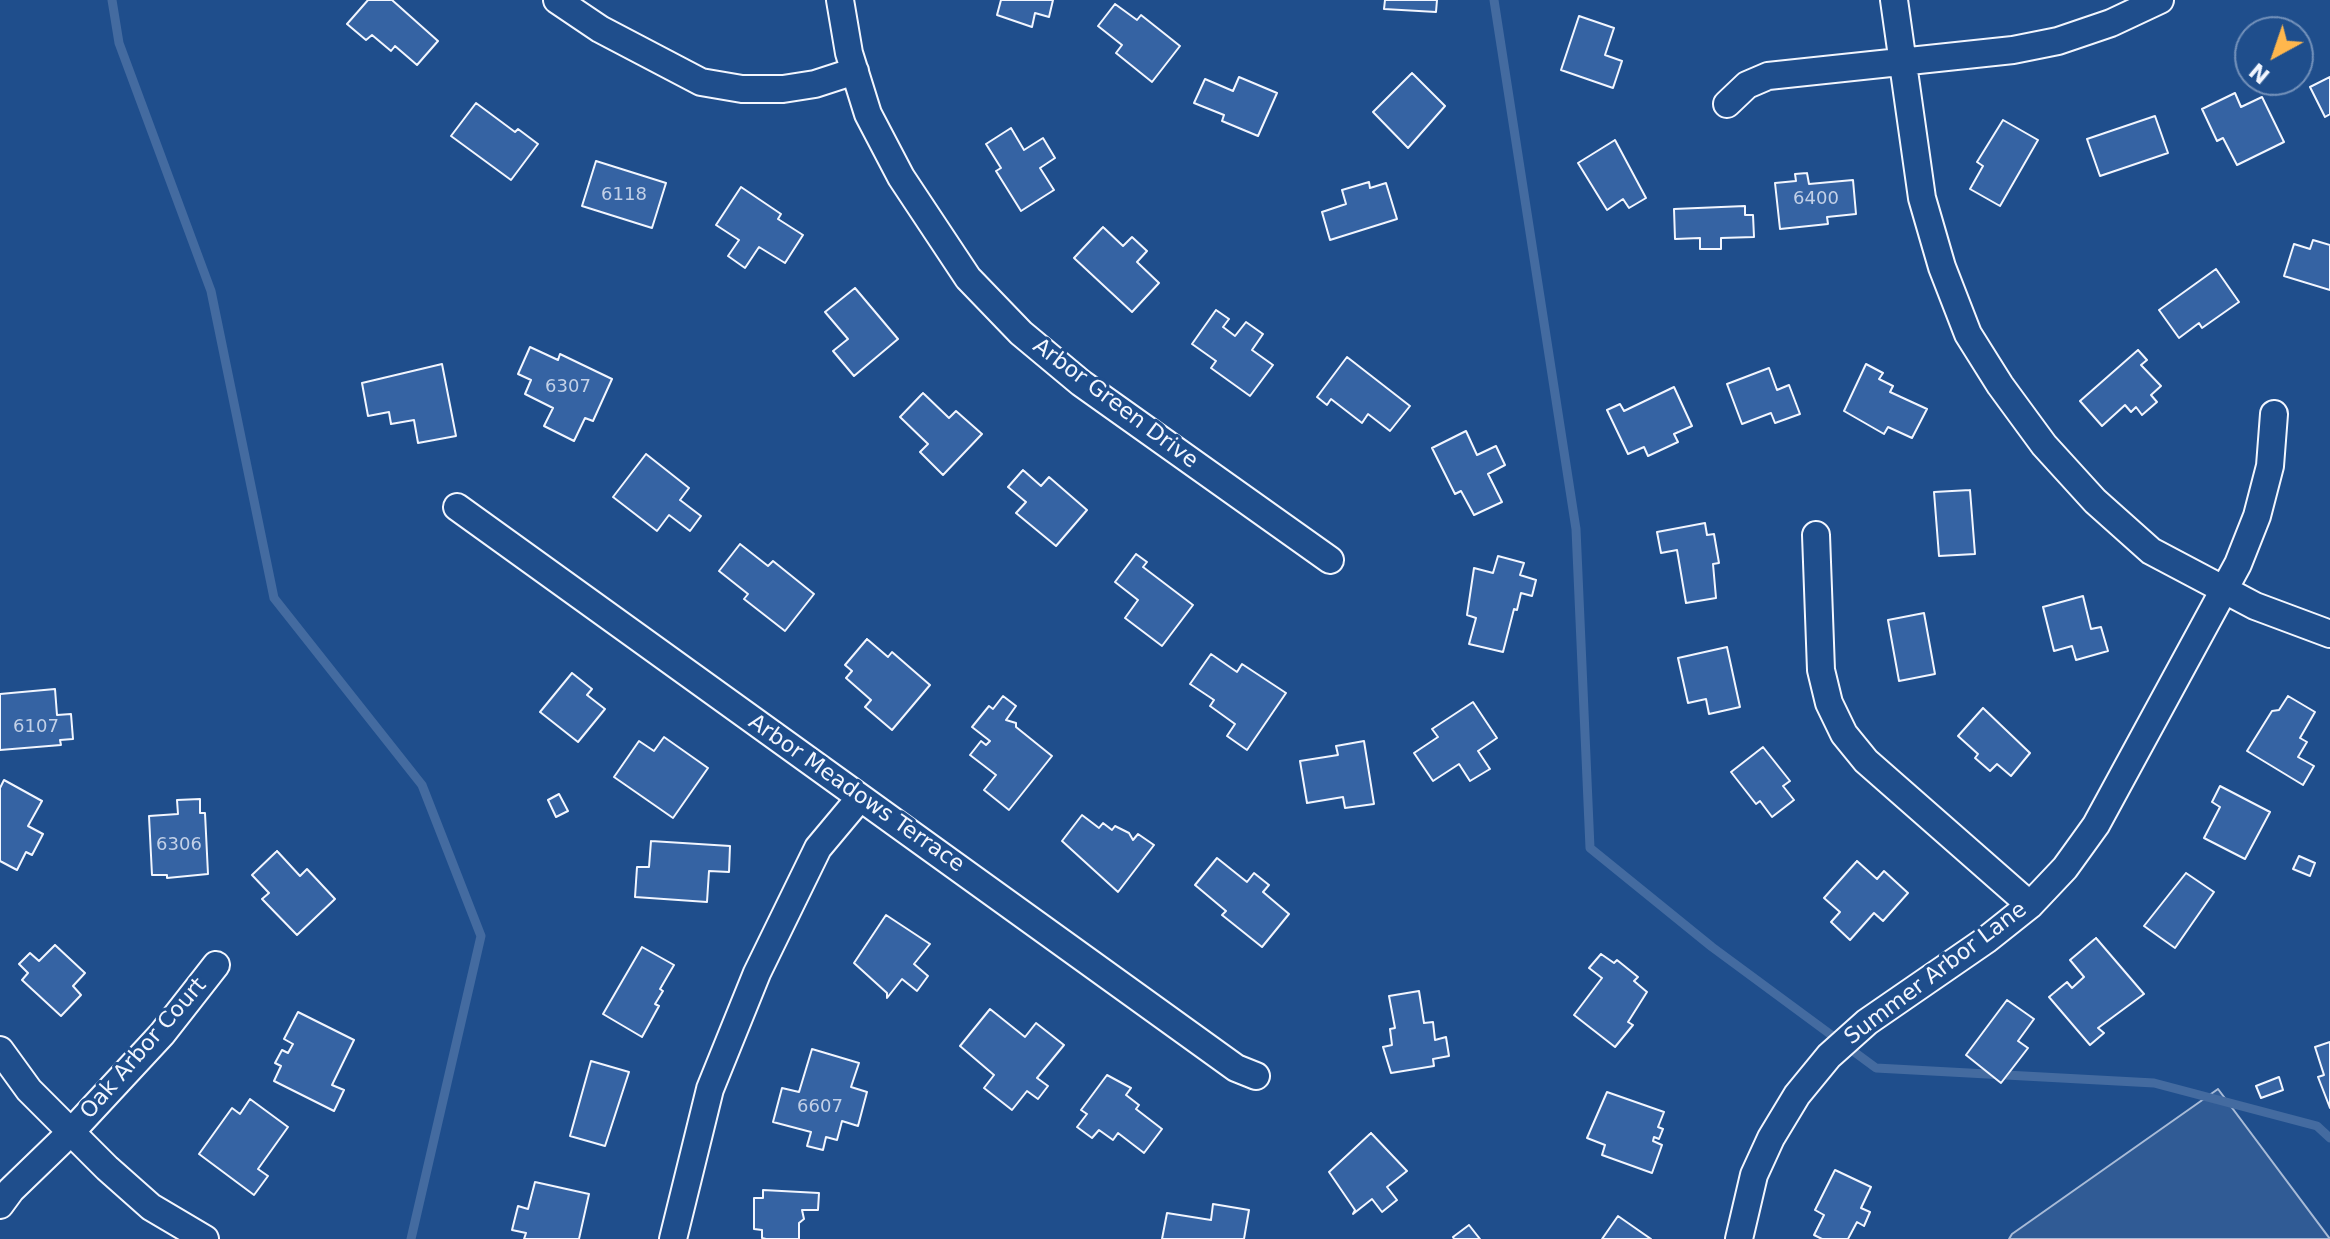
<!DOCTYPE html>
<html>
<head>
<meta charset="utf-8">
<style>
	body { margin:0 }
	#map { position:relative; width:2330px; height:1239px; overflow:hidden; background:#1f4e8c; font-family:"DejaVu Sans",sans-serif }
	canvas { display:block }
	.north { position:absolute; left:2234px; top:16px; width:80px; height:80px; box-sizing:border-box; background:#1f4e8c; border:2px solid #7391ba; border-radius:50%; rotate:220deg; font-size:22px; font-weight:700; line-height:32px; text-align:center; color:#f2f6ff }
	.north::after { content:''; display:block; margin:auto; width:28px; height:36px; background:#ffb74d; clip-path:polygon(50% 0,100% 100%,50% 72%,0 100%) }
</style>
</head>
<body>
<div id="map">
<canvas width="2330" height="1239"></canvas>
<div class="north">N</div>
</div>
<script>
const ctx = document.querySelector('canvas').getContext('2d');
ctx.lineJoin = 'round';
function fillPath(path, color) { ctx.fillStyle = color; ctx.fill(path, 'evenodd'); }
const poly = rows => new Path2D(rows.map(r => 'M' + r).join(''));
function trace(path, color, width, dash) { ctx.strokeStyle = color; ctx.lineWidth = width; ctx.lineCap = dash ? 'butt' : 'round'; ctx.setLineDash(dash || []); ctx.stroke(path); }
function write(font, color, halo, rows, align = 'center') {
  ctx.font = font + ' "DejaVu Sans",sans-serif'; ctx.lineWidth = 6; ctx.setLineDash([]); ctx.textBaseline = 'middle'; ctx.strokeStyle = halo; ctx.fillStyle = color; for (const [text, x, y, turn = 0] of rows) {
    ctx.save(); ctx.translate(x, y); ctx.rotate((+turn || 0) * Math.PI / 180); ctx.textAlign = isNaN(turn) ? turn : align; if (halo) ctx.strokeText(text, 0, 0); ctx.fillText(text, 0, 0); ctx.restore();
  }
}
const built = poly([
	[2218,1089,2330,1239,2009,1239,2012,1234,2218,1089]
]);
const stream = poly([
	[112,0,119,43,211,291,274,598,422,785,481,936,411,1239],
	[1494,0,1576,529,1590,848,1712,947,1876,1068,2154,1083,2317,1126,2330,1138]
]);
const building = poly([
	[368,0,392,0,438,41,417,65,395,46,391,51,372,35,366,40,347,24,368,0],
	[1001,0,1053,0,1049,17,1035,13,1032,27,997,15,1001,0],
	[1385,0,1437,0,1436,12,1384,9,1385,0],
	[1115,4,1137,20,1141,15,1180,46,1152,82,1116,53,1122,45,1098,26,1115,4],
	[1579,16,1614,28,1605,55,1622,61,1613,88,1561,70,1579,16],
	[1412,73,1445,106,1408,148,1373,112,1412,73],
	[1239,77,1277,93,1258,136,1222,121,1224,115,1194,103,1205,79,1233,91,1239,77],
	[2330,77,2330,114,2325,117,2310,87,2330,77],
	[2235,93,2241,107,2262,97,2284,142,2237,165,2223,138,2217,141,2202,109,2235,93],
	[476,103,515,132,518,129,538,144,511,180,451,136,476,103],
	[2155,116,2168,153,2100,176,2087,139,2155,116],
	[2003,120,2038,140,2000,206,1970,189,1983,166,1977,162,2003,120],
	[1011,128,1024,150,1043,138,1055,158,1040,168,1054,190,1021,211,996,171,1001,168,986,144,1011,128],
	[1615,140,1646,198,1629,208,1623,199,1607,210,1578,163,1615,140],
	[596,161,666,183,652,228,582,206,596,161],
	[1807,173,1809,184,1853,180,1856,214,1827,217,1828,224,1780,229,1775,183,1796,181,1795,174,1807,173],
	[1369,182,1370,188,1386,183,1397,219,1330,240,1322,212,1346,204,1342,190,1369,182],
	[741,187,781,214,778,219,803,235,785,263,759,247,745,268,728,256,739,240,716,225,741,187],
	[1745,206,1745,215,1753,215,1754,237,1721,238,1721,249,1700,249,1700,238,1675,239,1674,209,1745,206],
	[1103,227,1123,246,1132,237,1147,251,1137,262,1159,283,1132,312,1074,258,1103,227],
	[2313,240,2330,245,2330,290,2284,276,2294,244,2310,249,2313,240],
	[2216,269,2239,302,2202,328,2199,323,2179,338,2159,310,2216,269],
	[855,288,898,339,854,376,833,351,848,339,825,312,855,288],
	[1216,310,1229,319,1223,327,1235,336,1246,322,1263,334,1252,350,1273,365,1250,396,1211,368,1216,361,1192,344,1216,310],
	[530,347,558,360,560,354,612,379,593,421,585,418,574,441,544,426,553,408,525,394,531,380,518,374,530,347],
	[2138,350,2147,360,2141,365,2161,386,2151,395,2157,402,2142,415,2136,407,2131,412,2125,405,2102,426,2080,401,2138,350],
	[1347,357,1410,406,1390,431,1368,414,1362,423,1331,399,1327,405,1317,397,1347,357],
	[442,364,456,436,418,443,414,420,391,424,389,412,368,416,362,383,442,364],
	[1866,364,1883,373,1879,379,1893,386,1890,392,1927,409,1912,438,1888,427,1884,434,1844,411,1866,364],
	[1769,368,1777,390,1789,385,1800,414,1775,423,1771,413,1742,424,1727,384,1769,368],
	[1674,387,1692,426,1674,434,1678,442,1648,456,1644,447,1628,454,1607,410,1620,404,1624,411,1674,387],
	[923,393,949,418,956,411,982,434,943,475,920,452,928,444,900,417,923,393],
	[1466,431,1477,455,1496,446,1505,465,1488,474,1502,502,1474,515,1461,491,1455,494,1432,448,1466,431],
	[646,454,689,488,680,500,701,516,690,531,669,515,657,531,613,497,646,454],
	[1023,470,1041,486,1049,477,1087,510,1056,546,1016,513,1026,502,1008,487,1023,470],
	[1970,490,1975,554,1939,556,1934,492,1970,490],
	[1705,523,1707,535,1714,534,1719,563,1713,564,1716,598,1686,603,1677,550,1661,553,1657,532,1705,523],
	[740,544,768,566,773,561,814,594,785,631,744,599,748,594,719,571,740,544],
	[1136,554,1147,562,1143,567,1193,605,1162,646,1125,618,1138,600,1115,582,1136,554],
	[1498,556,1524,563,1520,575,1536,580,1532,596,1521,593,1517,610,1514,609,1503,652,1469,644,1476,618,1467,615,1474,568,1493,573,1498,556],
	[2083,596,2091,629,2101,627,2108,651,2076,660,2072,646,2054,651,2043,607,2083,596],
	[1924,613,1935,674,1899,681,1888,620,1924,613],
	[867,639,888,657,892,652,930,685,892,730,865,707,871,700,846,678,852,671,845,665,867,639],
	[1727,647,1740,707,1709,714,1706,699,1688,703,1678,658,1727,647],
	[1211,654,1237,672,1242,664,1286,693,1247,750,1227,736,1235,724,1210,706,1214,700,1190,684,1211,654],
	[572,673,592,689,587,695,605,709,578,742,540,712,572,673],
	[55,689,57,715,71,714,73,739,60,740,61,745,0,750,0,694,55,689],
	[1003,696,1016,706,1006,720,1016,723,1016,727,1052,756,1009,810,984,790,996,775,970,755,981,741,986,745,990,741,972,727,989,706,993,709,1003,696],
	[2288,696,2315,712,2300,738,2307,742,2298,757,2314,766,2303,785,2247,751,2272,711,2279,710,2288,696],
	[1473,702,1497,738,1478,751,1490,769,1470,781,1459,764,1433,781,1414,753,1438,737,1432,729,1473,702],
	[1983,708,2030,753,2011,776,1997,764,1990,771,1975,758,1978,754,1958,736,1983,708],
	[664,737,708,768,673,818,614,777,639,741,654,751,664,737],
	[1364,741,1374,804,1345,808,1343,797,1307,803,1300,761,1338,755,1336,746,1364,741],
	[1763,747,1790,781,1783,786,1794,800,1772,817,1760,801,1756,804,1731,772,1763,747],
	[4,780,42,801,28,826,43,834,32,855,26,852,17,870,0,861,0,788,4,780],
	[2220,786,2270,812,2245,859,2204,838,2220,807,2212,802,2220,786],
	[559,794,568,811,556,817,548,800,559,794],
	[200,799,200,813,205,813,208,874,167,878,167,875,152,875,149,816,178,814,177,800,200,799],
	[1082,815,1099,828,1103,823,1112,830,1115,826,1129,833,1133,840,1138,834,1154,845,1118,892,1062,841,1082,815],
	[651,841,730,846,729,872,709,871,707,902,635,897,637,867,649,867,651,841],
	[277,851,300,876,307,869,335,899,297,935,262,899,269,893,252,875,277,851],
	[2299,856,2315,863,2310,876,2293,869,2299,856],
	[1217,858,1247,882,1254,873,1269,885,1263,892,1289,914,1262,947,1222,915,1226,911,1195,885,1217,858],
	[1857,861,1877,879,1884,871,1908,893,1883,921,1874,913,1850,940,1831,922,1840,912,1824,898,1857,861],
	[2186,873,2214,892,2175,948,2144,926,2186,873],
	[886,915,930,944,914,964,928,976,917,991,902,979,887,998,887,993,854,963,886,915],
	[2096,938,2144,994,2098,1028,2104,1033,2090,1045,2049,997,2067,982,2072,988,2084,977,2070,960,2096,938],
	[55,945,85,973,73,986,81,995,61,1016,22,980,28,973,19,964,30,953,39,961,55,945],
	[642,947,674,965,660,989,663,991,655,1004,659,1006,642,1037,603,1014,642,947],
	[1601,954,1614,963,1617,960,1638,977,1634,981,1647,992,1628,1022,1633,1025,1615,1047,1574,1015,1602,978,1589,968,1601,954],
	[1419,991,1424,1023,1433,1022,1435,1040,1446,1037,1449,1056,1433,1059,1434,1066,1391,1073,1383,1047,1392,1045,1390,1029,1395,1028,1389,996,1419,991],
	[2007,1000,2034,1019,2018,1041,2028,1048,2001,1083,1966,1055,2007,1000],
	[990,1009,1025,1037,1036,1023,1064,1045,1037,1078,1048,1086,1038,1099,1027,1091,1012,1110,984,1088,994,1075,960,1046,990,1009],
	[298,1012,354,1040,332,1085,344,1090,334,1111,274,1081,281,1066,275,1063,282,1050,288,1053,293,1044,284,1039,298,1012],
	[2330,1042,2330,1108,2318,1077,2324,1075,2315,1047,2330,1042],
	[812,1049,859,1063,851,1087,867,1092,858,1126,842,1121,837,1140,826,1137,823,1150,807,1146,811,1132,773,1122,782,1088,799,1092,812,1049],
	[591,1061,629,1072,605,1146,570,1136,591,1061],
	[1107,1075,1131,1088,1126,1095,1139,1105,1136,1109,1162,1129,1144,1153,1118,1133,1113,1140,1099,1130,1092,1138,1077,1127,1087,1114,1081,1110,1107,1075],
	[2279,1077,2283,1090,2261,1098,2256,1086,2279,1077],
	[1607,1092,1664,1112,1658,1127,1663,1129,1659,1139,1654,1137,1653,1141,1662,1145,1652,1173,1602,1155,1605,1145,1587,1138,1607,1092],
	[250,1099,288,1127,258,1169,268,1176,254,1195,199,1154,232,1108,240,1114,250,1099],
	[1371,1133,1407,1171,1387,1187,1397,1200,1382,1212,1372,1199,1353,1214,1355,1210,1329,1172,1371,1133],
	[1835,1170,1871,1187,1861,1208,1870,1212,1864,1226,1857,1222,1848,1239,1822,1239,1814,1235,1824,1215,1815,1210,1835,1170],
	[535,1182,589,1194,579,1239,524,1239,526,1233,512,1230,518,1206,528,1209,535,1182],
	[763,1190,819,1193,818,1210,802,1210,804,1219,799,1223,799,1239,766,1239,762,1238,762,1230,754,1229,754,1198,763,1198,763,1190],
	[1213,1204,1249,1210,1244,1239,1162,1239,1167,1213,1211,1220,1213,1204],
	[1618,1216,1651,1239,1602,1239,1618,1216],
	[1469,1225,1480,1239,1454,1239,1453,1237,1469,1225]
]);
const minor = poly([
	[557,0,600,29,701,82,742,89,783,89,815,84,855,71],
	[840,0,849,53,868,114,901,177,968,278,1021,333,1081,383,1330,560],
	[1894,0,1922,198,1942,267,1968,334,2000,385,2044,445,2095,501,2151,551,2255,606,2330,634],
	[1727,104,1747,85,1768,76,2013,50,2058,41,2111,23,2160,0],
	[457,507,1236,1068,1256,1076],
	[1816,535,1821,670,1829,703,1844,734,1866,761,2030,905],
	[0,1050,29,1090,107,1168,151,1207,205,1239],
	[0,1205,11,1190,71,1132,162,1034,216,965],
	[673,1239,710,1089,757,973,818,848,859,799],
	[1739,1239,1754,1175,1771,1138,1797,1095,1829,1056,1867,1022,1986,940,2030,905,2065,868,2096,825,2238,564,2257,516,2270,466,2274,414]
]);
const numberNames = [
	["6118",624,195],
	["6400",1816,199],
	["6307",568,387],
	["6107",36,727],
	["6306",179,845],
	["6607",820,1107]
];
const streetNames = [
	["Arbor Green Drive",1115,404,37],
	["Arbor Meadows Terrace",856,794,35],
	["Summer Arbor Lane",1936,974,-37],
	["Oak Arbor Court",144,1049,-49]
];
fillPath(built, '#305b95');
trace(built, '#a8bbd7', 2);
trace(stream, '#446ba0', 9);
fillPath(building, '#3563a3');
trace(building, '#f2f6ff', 2);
trace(minor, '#f2f6ff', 30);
trace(minor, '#1f4e8c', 26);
write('18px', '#c3d1e8', null, numberNames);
write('22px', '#f2f6ff', '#1f4e8c', streetNames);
</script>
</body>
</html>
